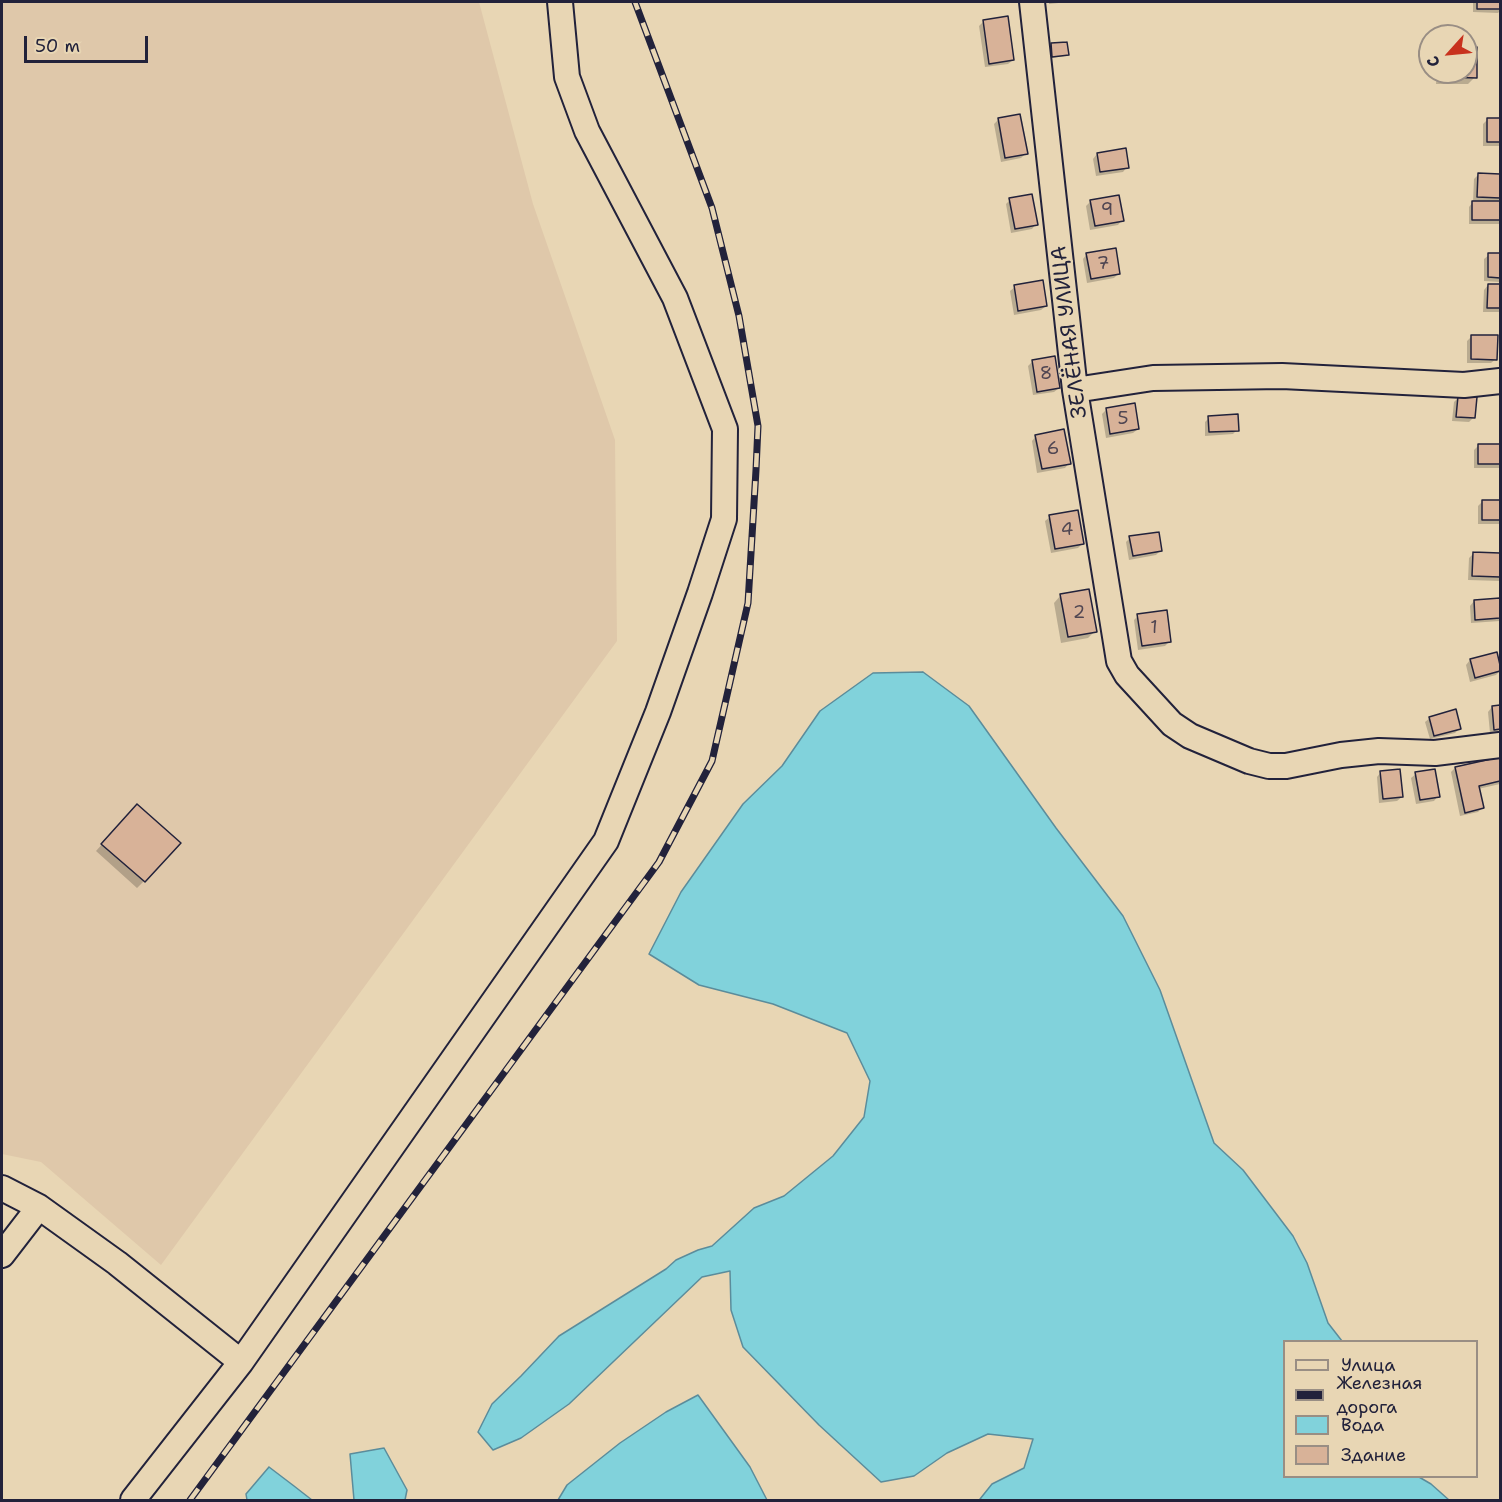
<!DOCTYPE html>
<html>
<head>
<meta charset="utf-8">
<style>
	body { margin:0 }
	#map { position:relative; width:1502px; height:1502px; overflow:hidden; background:#e8d6b4; font-family:"Shantell Sans",sans-serif }
	canvas { display:block }
	.frame { position:absolute; inset:0; border:3px solid #22223b; pointer-events:none }
	.legend { position:absolute; left:1283px; top:1340px; width:195px; height:138px; box-sizing:border-box; background:#e8d6b4; border:2px solid #998e84; margin:0; padding:8px 10px; list-style:none; font-size:18px; color:#22223b }
	.legend li { display:flex; align-items:center; gap:12px; height:30px }
	.legend b { width:30px; border:2px solid #998e84 }
	.north { position:absolute; left:1418px; top:24px; width:60px; height:60px; box-sizing:border-box; background:#e8d6b4; border:2px solid #998e84; border-radius:50%; rotate:243deg; font-size:16px; font-weight:700; line-height:24px; text-align:center; color:#22223b }
	.north::after { content:''; display:block; margin:auto; width:21px; height:27px; background:#c8321e; clip-path:polygon(50% 0,100% 100%,50% 72%,0 100%) }
	.scale { position:absolute; left:24px; top:36px; width:124px; height:27px; box-sizing:border-box; border:3px solid #22223b; border-top:0; padding-left:8px; font-size:18px; line-height:21px; white-space:nowrap; color:#22223b; -webkit-text-stroke:4px #e8d6b4; paint-order:stroke }
</style>
</head>
<body>
<div id="map">
<canvas width="1502" height="1502"></canvas>
<div class="frame"></div>
<ul class="legend">
<li><b style="height:8px;background:#e8d6b4"></b>Улица</li>
<li><b style="height:8px;background:#22223b"></b>Железная дорога</li>
<li><b style="height:16px;background:#81d2db"></b>Вода</li>
<li><b style="height:16px;background:#d8b298"></b>Здание</li>
</ul>
<div class="north">С</div>
<div class="scale">50 m</div>
</div>
<script>
const ctx = document.querySelector('canvas').getContext('2d');
ctx.lineJoin = 'round';
function fillPath(path, color) { ctx.fillStyle = color; ctx.fill(path, 'evenodd'); }
const poly = rows => new Path2D(rows.map(r => 'M' + r).join(''));
function trace(path, color, width, dash) { ctx.strokeStyle = color; ctx.lineWidth = width; ctx.lineCap = dash ? 'butt' : 'round'; ctx.setLineDash(dash || []); ctx.stroke(path); }
function write(font, color, halo, rows, align = 'center') {
  ctx.font = font + ' "Shantell Sans",sans-serif'; ctx.lineWidth = 4.5; ctx.setLineDash([]); ctx.textBaseline = 'middle'; ctx.strokeStyle = halo; ctx.fillStyle = color; for (const [text, x, y, turn = 0] of rows) {
    ctx.save(); ctx.translate(x, y); ctx.rotate((+turn || 0) * Math.PI / 180); ctx.textAlign = isNaN(turn) ? turn : align; if (halo) ctx.strokeText(text, 0, 0); ctx.fillText(text, 0, 0); ctx.restore();
  }
}
const built = poly([
	[2,2,479,2,533,204,615,440,617,641,161,1265,41,1162,2,1154]
]);
const water = poly([
	[923,672,969,706,1056,828,1123,916,1160,990,1214,1143,1243,1170,1293,1236,1307,1263,1328,1323,1342,1341,1284,1342,1284,1476,1419,1477,1431,1484,1449,1500,982,1500,980,1499,992,1484,1024,1468,1033,1439,988,1434,947,1453,914,1476,881,1482,819,1425,743,1347,731,1310,730,1271,702,1277,569,1404,521,1438,493,1450,478,1432,492,1404,521,1376,559,1336,666,1269,676,1260,698,1250,712,1246,754,1208,784,1196,833,1156,864,1117,870,1081,847,1033,773,1004,699,985,649,954,681,892,743,804,782,766,820,711,873,673,923,672],
	[698,1395,750,1467,767,1500,558,1500,567,1485,620,1443,666,1412,698,1395],
	[384,1448,407,1490,405,1500,354,1500,350,1454,384,1448],
	[269,1467,294,1486,312,1500,247,1500,246,1494,269,1467]
]);
const shadow = poly([
	[1049,2,1068,2,1049,4],
	[1473,2,1500,2,1500,11,1498,13,1473,12],
	[984,21,1013,60,1008,64,985,67,979,26],
	[1052,44,1067,54,1065,56,1051,58,1050,46],
	[1466,48,1475,77,1468,84,1436,84,1437,72,1466,72],
	[999,119,1026,153,1021,158,1001,162,994,124],
	[1488,119,1500,120,1500,146,1483,146,1483,124],
	[1097,154,1127,167,1123,172,1096,176,1093,159],
	[1478,175,1500,175,1500,199,1497,203,1500,203,1500,224,1469,224,1469,207,1473,202,1474,179],
	[1010,200,1036,224,1032,229,1011,233,1006,204],
	[1091,201,1122,220,1118,225,1090,230,1086,206],
	[1087,254,1118,274,1114,278,1087,283,1083,259],
	[1489,255,1500,255,1500,282,1484,281,1484,259],
	[1488,285,1500,286,1500,312,1483,312,1484,290],
	[1015,287,1046,306,1041,310,1014,315,1010,291],
	[1472,336,1496,359,1491,363,1467,363,1467,341],
	[1033,361,1059,388,1054,392,1033,395,1028,366],
	[1458,398,1474,417,1469,422,1452,421,1454,402],
	[1106,410,1138,429,1133,433,1106,438,1102,414],
	[1209,418,1237,430,1233,434,1205,436,1205,422],
	[1036,436,1069,463,1065,468,1037,473,1032,441],
	[1478,446,1500,446,1500,468,1474,468,1474,450],
	[1482,502,1500,502,1500,524,1478,524,1478,506],
	[1050,517,1082,544,1078,548,1051,553,1045,521],
	[1130,538,1160,551,1156,555,1129,560,1126,542],
	[1474,553,1500,555,1500,581,1468,580,1469,558],
	[1061,595,1095,631,1088,638,1061,643,1054,603],
	[1500,599,1500,621,1471,623,1470,606,1474,601],
	[1138,616,1169,642,1165,646,1138,650,1134,620],
	[1496,654,1500,671,1496,675,1470,682,1466,665,1470,660],
	[1500,706,1500,732,1490,733,1488,712,1492,707],
	[1430,718,1460,728,1455,733,1430,739,1425,722],
	[1500,758,1500,784,1478,789,1482,808,1478,812,1460,816,1451,772,1455,768],
	[1381,772,1402,797,1397,801,1379,803,1377,777],
	[1416,774,1438,796,1434,801,1416,804,1411,778],
	[130,813,144,881,137,888,96,851]
]);
const building = poly([
	[1477,2,1500,2,1500,9,1477,9,1477,2],
	[1008,16,1014,60,989,64,983,20,1008,16],
	[1067,42,1069,55,1052,57,1051,43,1067,42],
	[1466,47,1477,47,1477,78,1443,77,1443,72,1466,72,1466,47],
	[1020,114,1028,154,1005,158,998,118,1020,114],
	[1487,118,1500,118,1500,142,1487,142,1487,118],
	[1126,148,1129,168,1100,172,1097,153,1126,148],
	[1478,173,1500,174,1500,198,1477,197,1478,173],
	[1032,194,1038,225,1015,229,1009,198,1032,194],
	[1119,195,1124,221,1095,226,1090,200,1119,195],
	[1472,201,1500,201,1500,220,1472,220,1472,201],
	[1116,248,1120,274,1091,279,1086,253,1116,248],
	[1488,253,1500,253,1500,278,1488,277,1488,253],
	[1043,280,1047,306,1018,311,1014,285,1043,280],
	[1488,284,1500,284,1500,308,1487,308,1488,284],
	[1471,335,1498,335,1497,360,1471,359,1471,335],
	[1055,356,1060,388,1037,392,1032,360,1055,356],
	[1458,396,1477,397,1475,418,1456,417,1458,396],
	[1135,403,1139,429,1110,434,1106,408,1135,403],
	[1238,414,1239,431,1209,432,1208,416,1238,414],
	[1064,429,1071,464,1042,469,1035,435,1064,429],
	[1478,444,1500,444,1500,464,1478,464,1478,444],
	[1482,500,1500,500,1500,520,1482,520,1482,500],
	[1078,510,1084,544,1055,549,1049,515,1078,510],
	[1159,532,1162,551,1133,556,1129,536,1159,532],
	[1473,552,1500,553,1500,577,1472,576,1473,552],
	[1089,589,1097,632,1068,637,1060,594,1089,589],
	[1500,598,1500,618,1475,620,1474,600,1500,598],
	[1167,610,1171,642,1142,646,1137,614,1167,610],
	[1497,652,1500,665,1500,671,1475,678,1470,659,1497,652],
	[1500,705,1500,729,1494,730,1492,706,1500,705],
	[1456,709,1461,729,1434,736,1429,717,1456,709],
	[1500,757,1500,781,1479,786,1484,808,1465,813,1455,767,1500,757],
	[1400,769,1403,797,1383,799,1380,771,1400,769],
	[1435,769,1440,797,1420,800,1415,772,1435,769],
	[137,804,181,843,145,882,101,844,137,804]
]);
const minor = poly([
	[1032,2,1075,390,1119,661,1127,675,1172,724,1190,736,1249,761,1269,766,1286,766,1341,755,1379,751,1435,753,1500,745],
	[1075,390,1153,378,1282,376,1464,385,1500,381],
	[2,1188,39,1207,117,1263,241,1362],
	[2,1255,39,1207],
	[133,1500,241,1362,606,841,658,712,700,593,724,519,725,429,675,298,587,131,567,77,560,2]
]);
const rail = poly([
	[190,1500,659,862,712,761,748,603,756,470,758,426,739,316,712,208,635,2]
]);
const numberNames = [
	["9",1107,210],
	["7",1103,264],
	["8",1046,374],
	["5",1123,419],
	["6",1053,449],
	["4",1067,530],
	["2",1079,613],
	["1",1154,628]
];
const streetNames = [
	["ЗЕЛЁНАЯ УЛИЦА",1070,332,-97]
];
fillPath(built, '#dfc8aa');
fillPath(water, '#81d2db');
trace(water, '#5b8c9b', 1.5);
fillPath(shadow, '#0003');
fillPath(building, '#d8b298');
trace(building, '#22223b', 1.5);
trace(minor, '#22223b', 28);
trace(minor, '#e8d6b4', 24);
trace(rail, '#22223b', 7);
trace(rail, '#e8d6b4', 4.5, [14]);
write('18px', '#504652', null, numberNames);
write('21px', '#22223b', '#e8d6b4', streetNames);
</script>
</body>
</html>
